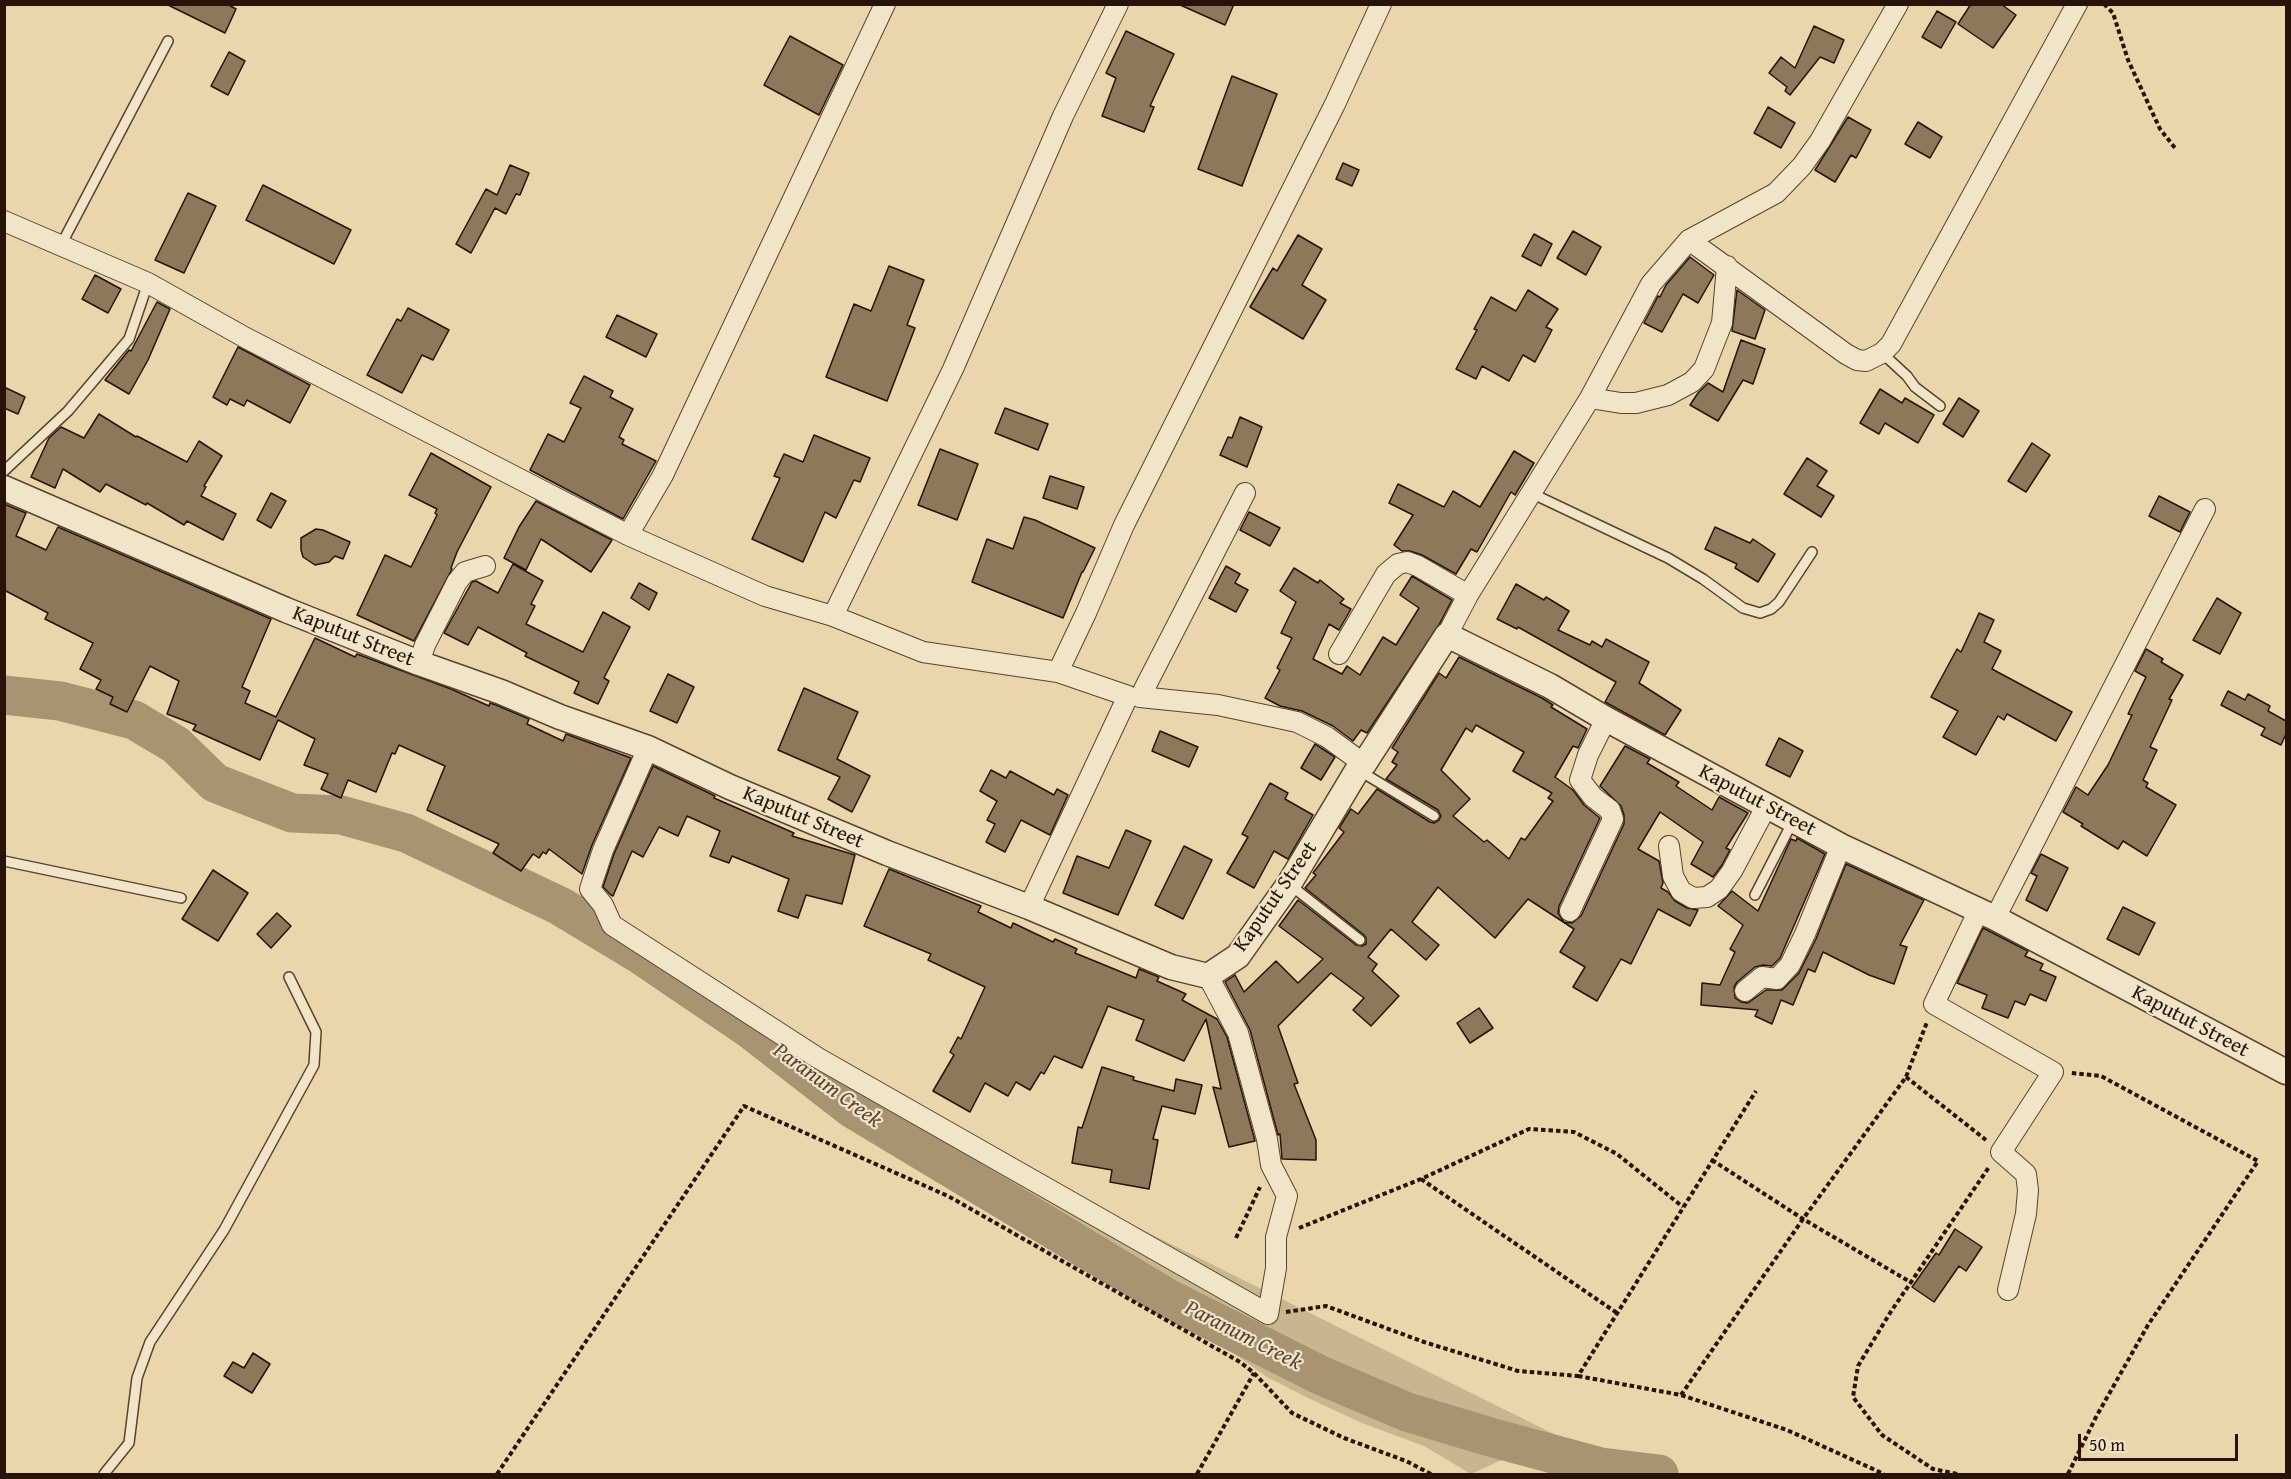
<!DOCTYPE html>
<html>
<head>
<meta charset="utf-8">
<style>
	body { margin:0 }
	#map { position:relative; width:2291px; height:1479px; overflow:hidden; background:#ead6aa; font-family:"Gentium Book Plus",serif }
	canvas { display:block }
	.frame { position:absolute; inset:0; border:6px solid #291208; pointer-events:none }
	.scale { position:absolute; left:2078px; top:1434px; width:160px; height:27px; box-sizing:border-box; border:3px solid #291208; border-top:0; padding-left:8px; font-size:18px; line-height:21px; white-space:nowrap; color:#291208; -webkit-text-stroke:4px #f1e4c8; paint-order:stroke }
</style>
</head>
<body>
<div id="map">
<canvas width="2291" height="1479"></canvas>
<div class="frame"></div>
<div class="scale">50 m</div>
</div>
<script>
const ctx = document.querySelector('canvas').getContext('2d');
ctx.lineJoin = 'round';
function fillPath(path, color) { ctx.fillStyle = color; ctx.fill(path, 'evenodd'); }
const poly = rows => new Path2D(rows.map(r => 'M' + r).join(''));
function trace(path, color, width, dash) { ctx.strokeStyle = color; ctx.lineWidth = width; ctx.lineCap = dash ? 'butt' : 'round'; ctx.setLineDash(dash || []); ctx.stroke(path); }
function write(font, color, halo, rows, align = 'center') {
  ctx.font = font + ' "Gentium Book Plus",serif'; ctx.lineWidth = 4.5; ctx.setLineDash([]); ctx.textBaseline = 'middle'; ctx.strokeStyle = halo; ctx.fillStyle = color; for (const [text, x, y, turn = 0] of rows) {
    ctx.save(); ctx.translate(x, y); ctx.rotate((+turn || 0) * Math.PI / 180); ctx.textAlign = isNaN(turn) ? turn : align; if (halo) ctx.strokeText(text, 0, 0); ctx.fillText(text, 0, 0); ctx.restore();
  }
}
const green = poly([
	[963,1141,1556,1435,1471,1474,1424,1446,1362,1423,1310,1399,1267,1377,1221,1344,963,1197]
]);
const river = poly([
	[4,695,60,701,134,720,176,745,215,783,292,813,341,815,406,833,560,906,641,955,750,1029,853,1109,1169,1299,1320,1375,1407,1412,1490,1437,1601,1467,1659,1474]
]);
const building = poly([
	[166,4,227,4,236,9,225,33,166,4],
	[1178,4,1234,4,1225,25,1178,4],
	[1971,4,2001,4,2016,15,1993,48,1958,24,1971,4],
	[1937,11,1956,22,1941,48,1922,37,1937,11],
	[1814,26,1844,40,1834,63,1820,57,1790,95,1785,91,1787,87,1769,73,1781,57,1795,68,1814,26],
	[1126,31,1174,54,1150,106,1154,107,1144,132,1102,116,1116,78,1106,73,1126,31],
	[790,36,843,65,819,115,764,85,790,36],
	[229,52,245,61,228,95,211,86,229,52],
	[1232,76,1277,94,1242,186,1198,169,1232,76],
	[1768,107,1795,123,1781,148,1754,133,1768,107],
	[1848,117,1871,130,1856,158,1851,155,1835,182,1815,170,1848,117],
	[1918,122,1942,137,1930,158,1905,144,1918,122],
	[1343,163,1359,170,1352,186,1336,179,1343,163],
	[510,165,529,173,520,195,516,194,506,214,495,208,471,253,456,244,486,189,497,195,510,165],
	[263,185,351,230,334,264,246,220,263,185],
	[188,193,216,206,184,273,155,260,188,193],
	[1573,231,1601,247,1586,275,1557,258,1573,231],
	[1534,234,1552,244,1541,266,1522,256,1534,234],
	[1298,235,1322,249,1302,285,1326,300,1303,339,1250,307,1273,268,1277,271,1298,235],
	[1690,257,1714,275,1698,303,1683,294,1662,332,1644,323,1658,296,1660,297,1666,285,1690,257],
	[889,266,924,280,907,325,915,328,887,401,826,377,854,304,871,311,889,266],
	[95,275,121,289,108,313,82,299,95,275],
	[1528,290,1558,309,1546,327,1552,330,1535,362,1523,355,1509,381,1482,366,1476,379,1456,369,1477,330,1474,329,1491,297,1516,311,1528,290],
	[1737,290,1765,310,1755,339,1732,331,1737,290],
	[157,302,170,309,148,360,129,394,105,380,129,350,131,351,157,302],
	[408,308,449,330,433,360,422,355,402,393,367,375,397,319,401,321,408,308],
	[617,315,657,334,646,357,606,337,617,315],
	[1741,340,1765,349,1753,384,1743,380,1718,421,1690,405,1698,393,1708,383,1723,392,1741,340],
	[238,347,310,385,290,423,247,400,244,406,230,399,227,405,213,397,238,347],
	[584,376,613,391,610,397,633,409,619,437,624,440,622,444,656,461,623,519,530,470,548,434,564,442,581,408,570,403,584,376],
	[4,387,25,397,18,414,4,408,4,387],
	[1880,389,1902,403,1905,398,1934,415,1918,443,1885,423,1879,434,1860,423,1880,389],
	[1959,398,1979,411,1963,437,1943,424,1959,398],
	[1005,408,1048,424,1038,450,995,433,1005,408],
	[99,414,136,437,137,436,187,462,199,441,222,456,204,486,206,487,201,496,236,514,223,540,187,521,184,525,147,503,146,505,106,484,100,492,63,469,55,488,31,477,49,438,61,427,84,438,99,414],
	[1240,417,1262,427,1247,467,1220,455,1228,437,1232,438,1240,417],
	[814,435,870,458,860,482,854,480,836,518,825,512,803,562,752,539,780,478,774,476,784,454,803,462,814,435],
	[2032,443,2050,455,2026,492,2008,481,2032,443],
	[940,449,978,464,957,520,918,505,940,449],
	[1514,451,1534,463,1515,495,1511,492,1477,552,1471,549,1456,574,1422,555,1410,551,1402,551,1394,545,1413,515,1389,503,1398,484,1444,507,1453,491,1480,507,1514,451],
	[431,453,491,487,457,552,451,568,452,569,414,641,357,615,385,555,411,567,437,515,435,513,437,509,409,495,431,453],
	[1807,458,1827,471,1817,486,1834,496,1821,517,1784,494,1807,458],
	[1050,476,1084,487,1077,509,1043,498,1050,476],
	[271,493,286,501,271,528,257,520,271,493],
	[2159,496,2190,512,2180,532,2149,516,2159,496],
	[536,501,612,540,591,572,541,539,526,570,504,558,519,527,536,501],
	[4,504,26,513,16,536,46,550,58,527,271,619,242,687,250,691,245,703,276,717,315,638,355,657,357,654,451,689,489,706,490,703,496,705,529,719,527,724,563,741,566,734,631,758,592,845,582,874,549,849,546,854,543,852,539,858,533,854,521,871,493,853,499,844,427,810,445,766,399,745,395,754,392,753,376,792,348,780,341,798,321,789,328,774,304,765,315,739,278,720,260,760,193,730,196,725,167,714,179,681,150,666,127,712,110,704,113,697,96,689,101,680,80,669,93,643,45,619,48,613,4,590,4,504],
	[1249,512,1280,528,1270,546,1240,530,1249,512],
	[1024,517,1035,520,1095,548,1083,572,1082,572,1063,618,972,582,987,539,1013,549,1024,517],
	[1715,527,1750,543,1753,539,1775,554,1758,582,1735,568,1737,564,1705,549,1715,527],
	[316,529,323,530,350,542,343,559,335,556,329,562,315,565,303,557,301,550,301,538,316,529],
	[513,564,543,581,531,604,535,606,526,624,583,652,603,612,630,627,604,678,609,681,598,704,574,693,579,682,525,656,527,653,478,627,468,645,444,633,472,582,476,581,498,593,513,564],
	[1226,566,1240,574,1235,583,1248,590,1236,612,1209,598,1226,566],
	[1294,568,1318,583,1320,580,1344,599,1340,603,1351,609,1339,630,1329,624,1313,659,1342,674,1347,666,1360,675,1383,637,1396,645,1419,608,1400,595,1412,576,1452,600,1440,623,1367,733,1361,730,1353,741,1333,726,1302,711,1280,706,1265,698,1280,670,1277,668,1292,638,1281,633,1296,602,1280,591,1294,568],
	[639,583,657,593,649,610,631,598,639,583],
	[1516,584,1544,600,1546,597,1569,611,1558,630,1590,645,1592,641,1602,647,1606,639,1649,662,1639,683,1681,710,1665,735,1605,702,1616,682,1518,627,1517,629,1497,619,1516,584],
	[2217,598,2241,613,2220,654,2193,640,2217,598],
	[1979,613,1994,620,1984,642,2001,651,1992,669,2072,712,2056,741,2007,714,2004,720,1998,716,1976,755,1943,737,1958,711,1931,697,1957,649,1961,652,1979,613],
	[2146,649,2163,659,2161,662,2183,675,2169,699,2172,700,2150,747,2157,750,2143,780,2148,783,2146,787,2176,805,2147,856,2123,841,2118,849,2081,826,2083,824,2063,812,2076,787,2088,795,2108,765,2132,715,2128,714,2146,677,2135,671,2146,649],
	[1459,657,1542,698,1553,705,1551,707,1587,729,1578,748,1573,746,1555,777,1573,790,1584,805,1600,818,1559,906,1558,913,1564,922,1572,923,1581,916,1624,824,1624,815,1621,806,1600,786,1625,746,1650,759,1647,763,1679,782,1676,786,1712,810,1719,797,1748,813,1726,848,1730,850,1722,865,1713,877,1691,864,1703,842,1660,812,1638,849,1659,861,1663,883,1661,888,1668,892,1675,901,1687,908,1698,910,1690,926,1658,909,1631,964,1621,959,1597,1001,1573,987,1585,967,1560,952,1574,929,1528,899,1495,938,1438,887,1412,922,1439,945,1426,960,1391,929,1368,957,1377,964,1372,971,1399,996,1371,1026,1353,1010,1364,998,1331,973,1278,1026,1298,1083,1294,1084,1316,1140,1316,1160,1282,1159,1280,1134,1278,1135,1250,1030,1225,982,1235,975,1244,992,1276,961,1298,983,1323,959,1279,926,1298,900,1356,945,1362,946,1366,944,1366,938,1364,935,1305,888,1316,875,1313,873,1344,832,1339,828,1351,809,1358,814,1377,789,1430,822,1434,823,1439,820,1441,816,1438,810,1386,779,1397,765,1392,762,1398,752,1392,748,1439,673,1446,678,1459,657],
	[1476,725,1524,752,1513,771,1552,793,1548,798,1553,801,1525,840,1521,838,1509,859,1487,840,1484,842,1453,816,1470,799,1441,770,1466,728,1472,732,1476,725],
	[668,674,694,687,677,723,650,711,668,674],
	[804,688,858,712,837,759,870,776,852,812,828,799,840,777,778,750,804,688],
	[2228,691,2245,700,2248,694,2270,706,2268,711,2286,721,2286,734,2281,745,2261,735,2265,728,2221,705,2228,691],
	[1160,731,1198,747,1189,767,1152,751,1160,731],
	[1779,738,1803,751,1790,777,1766,765,1779,738],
	[1315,744,1335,757,1321,780,1301,768,1315,744],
	[653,766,715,796,714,798,794,833,792,836,855,855,842,904,806,895,798,918,778,911,789,879,732,856,729,863,710,856,720,831,687,816,678,836,659,827,643,857,632,851,613,896,611,895,603,887,614,854,653,766],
	[991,770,1006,778,1010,771,1054,795,1057,789,1068,795,1050,835,1021,820,1005,852,986,842,995,824,987,820,997,801,980,791,991,770],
	[1270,783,1288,793,1285,799,1313,815,1288,859,1274,851,1254,888,1227,873,1248,837,1242,834,1270,783],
	[1126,830,1151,841,1118,915,1063,893,1077,856,1109,868,1126,830],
	[1797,838,1825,854,1780,958,1772,966,1763,965,1755,967,1737,982,1734,987,1735,998,1741,1002,1748,1003,1766,990,1782,990,1799,973,1816,939,1846,864,1924,900,1900,945,1907,947,1894,984,1869,975,1823,952,1815,972,1808,969,1793,1005,1781,1000,1772,1024,1755,1016,1758,1010,1701,1005,1702,983,1720,985,1735,952,1730,949,1743,925,1718,906,1732,891,1758,911,1791,839,1796,841,1797,838],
	[1184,846,1212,860,1183,919,1155,905,1184,846],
	[2041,854,2068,868,2047,911,2026,900,2037,876,2031,873,2041,854],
	[889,869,981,906,978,912,1011,928,1013,923,1053,942,1055,939,1077,949,1075,953,1136,978,1139,969,1159,977,1157,981,1186,994,1182,1000,1217,1019,1227,1037,1255,1141,1229,1147,1213,1087,1221,1089,1206,1019,1184,1061,1136,1040,1144,1020,1108,1006,1082,1068,1054,1056,1044,1074,1041,1072,1030,1090,1016,1082,1008,1096,985,1083,970,1112,933,1091,954,1055,950,1052,958,1037,961,1039,985,987,928,960,931,954,864,926,889,869],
	[213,870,248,893,218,941,182,919,213,870],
	[2123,907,2155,923,2139,955,2107,939,2123,907],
	[277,913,291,926,271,948,257,934,277,913],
	[1983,928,2028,951,2025,956,2043,964,2040,970,2056,977,2046,1001,2030,994,2025,1005,2015,1001,2008,1018,1982,1008,1987,995,1957,983,1983,928],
	[1479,1008,1493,1028,1470,1043,1457,1023,1479,1008],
	[1102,1067,1134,1077,1133,1080,1174,1091,1176,1079,1202,1085,1195,1114,1162,1106,1153,1139,1158,1140,1149,1189,1110,1182,1112,1170,1072,1163,1078,1127,1082,1128,1102,1067],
	[1955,1229,1982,1247,1966,1271,1959,1266,1934,1302,1912,1287,1936,1253,1939,1255,1955,1229],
	[253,1353,270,1364,252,1393,224,1376,233,1362,244,1368,253,1353]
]);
const path = poly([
	[2104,4,2113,13,2128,60,2160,129,2175,148],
	[1906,1077,1986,1140],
	[1712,1160,1803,1219,1912,1283],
	[1421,1179,1617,1313],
	[1299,1228,1421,1179,1529,1129,1574,1132,1617,1154,1683,1207],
	[1236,1238,1260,1187],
	[1286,1312,1326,1306,1424,1342,1518,1371,1578,1376,1756,1091],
	[1578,1376,1681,1395,1787,1430,1884,1474],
	[1681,1395,1803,1219,1906,1077,1927,1022],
	[497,1474,744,1106,948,1196,1240,1362,1254,1373,1292,1413,1344,1438,1406,1461,1431,1474],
	[1197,1474,1254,1373],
	[1957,1474,1933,1469,1882,1435,1853,1397,1858,1366,1890,1313,1989,1167],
	[2068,1474,2096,1417,2148,1325,2258,1161,2101,1076,2071,1073]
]);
const service = poly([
	[61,245,168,41],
	[1882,353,1907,376,1915,387,1940,406],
	[4,471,68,411,129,339,148,283],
	[1531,493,1668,558,1703,579,1743,608,1760,613,1771,609,1779,602,1812,552],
	[1360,771,1434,816],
	[4,861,181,898],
	[1289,884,1360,940],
	[1755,895,1793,821],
	[104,1474,129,1443,137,1378,150,1342,224,1230,314,1065,316,1032,289,977]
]);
const minor = poly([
	[4,221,148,283,246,338,628,535,765,596,833,616,923,652,1058,672],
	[1689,240,1846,354,1857,360,1866,361,1882,353,1891,344,2077,4],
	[1590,398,1621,403,1636,403,1668,395,1692,382,1704,369,1722,323,1727,266],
	[1245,493,1140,697,1218,705,1297,722,1327,737,1364,764],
	[628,535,663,475,885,4],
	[833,616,953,369,1063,116,1118,4],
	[1447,635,1468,595,1590,398,1651,284,1689,240,1776,193,1802,166,1820,141,1898,4],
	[1339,654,1386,574,1398,564,1407,562,1418,566,1468,595],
	[419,663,425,645,457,582,465,572,485,566],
	[648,748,603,850,590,889,603,905,612,925,818,1058,1268,1314,1276,1268,1276,1237,1287,1196,1271,1165,1267,1139,1238,1033,1208,976],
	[1669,846,1673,876,1681,891,1693,898,1707,897,1719,889,1732,871,1766,807],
	[1029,907,1128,696,1058,672,1086,613,1124,525,1335,104,1381,4],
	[1570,911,1613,819,1610,810,1593,797,1580,780,1588,755,1606,719],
	[1978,912,1934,1004,2053,1072,2001,1152,2026,1174,2028,1190,2026,1214,2008,1290],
	[1995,918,2205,509],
	[1745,991,1762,977,1777,979,1790,965,1805,934,1841,846]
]);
const tertiary = poly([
	[4,488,286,610,419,663,501,692,560,717,648,748,730,787,887,853,1029,907,1171,967,1208,976,1238,956,1289,884,1358,769,1364,764,1447,635,1550,686,1606,719,1841,846,1995,918,2286,1072]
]);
const streetNames = [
	["Kaputut Street",353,637,22],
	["Kaputut Street",1757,801,28],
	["Kaputut Street",803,818,23],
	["Kaputut Street",1276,897,-55],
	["Kaputut Street",2190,1022,28]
];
const waterNames = [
	["Paranum Creek",827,1086,36],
	["Paranum Creek",1243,1336,27]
];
fillPath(green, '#c9b58e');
trace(river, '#a89373', 39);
fillPath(building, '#8d785c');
trace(building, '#291208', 1.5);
trace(service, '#594330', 12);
trace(minor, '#594330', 22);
trace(tertiary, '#594330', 27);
trace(path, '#291208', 4, [4.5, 3]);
trace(service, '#f1e4c8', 9);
trace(minor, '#f1e4c8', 20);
trace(tertiary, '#f1e4c8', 24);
write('21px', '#291208', '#f1e4c8', streetNames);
write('italic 22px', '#5c4633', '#f1e4c8', waterNames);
</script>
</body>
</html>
